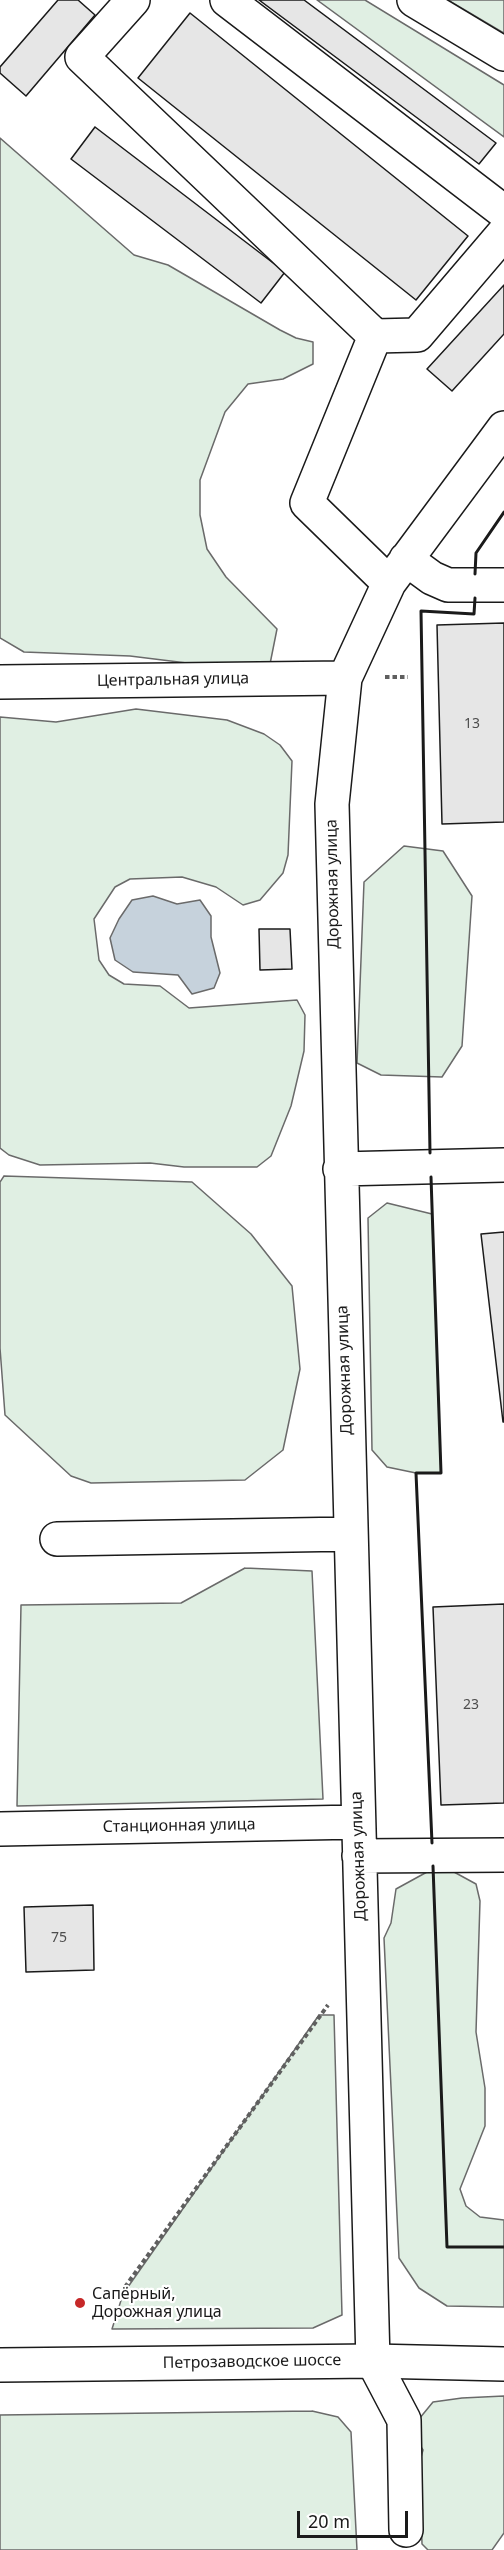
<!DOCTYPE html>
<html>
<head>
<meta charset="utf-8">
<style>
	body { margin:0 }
	#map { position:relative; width:504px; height:2550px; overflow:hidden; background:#fff; font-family:"Noto Sans",sans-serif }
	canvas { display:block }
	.scale { position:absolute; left:297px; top:2511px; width:111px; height:27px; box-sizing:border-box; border:3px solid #1a1a1a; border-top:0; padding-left:8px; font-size:18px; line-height:21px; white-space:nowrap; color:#1a1a1a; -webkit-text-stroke:4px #fff; paint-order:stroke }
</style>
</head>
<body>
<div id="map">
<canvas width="504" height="2550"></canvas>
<div class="scale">20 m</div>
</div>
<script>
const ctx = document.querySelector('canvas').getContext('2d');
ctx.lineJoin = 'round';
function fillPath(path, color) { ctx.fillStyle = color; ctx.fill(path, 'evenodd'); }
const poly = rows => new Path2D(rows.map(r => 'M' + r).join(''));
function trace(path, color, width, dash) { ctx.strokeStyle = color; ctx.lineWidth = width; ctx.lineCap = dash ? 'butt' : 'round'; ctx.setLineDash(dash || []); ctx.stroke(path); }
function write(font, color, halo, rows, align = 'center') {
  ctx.font = font + ' "Noto Sans",sans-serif'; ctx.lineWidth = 4.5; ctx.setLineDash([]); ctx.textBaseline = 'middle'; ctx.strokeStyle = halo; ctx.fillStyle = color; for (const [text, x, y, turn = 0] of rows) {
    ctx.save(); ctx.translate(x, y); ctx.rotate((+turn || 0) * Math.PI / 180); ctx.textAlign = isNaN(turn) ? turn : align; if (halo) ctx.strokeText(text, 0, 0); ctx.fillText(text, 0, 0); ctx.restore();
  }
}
const green = poly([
	[317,0,365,0,504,85,504,137,317,0],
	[448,0,504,0,504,33,448,0],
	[0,138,134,255,168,265,280,330,296,338,313,342,313,364,283,379,248,384,225,412,200,480,200,515,207,549,226,577,277,629,270,664,203,665,130,656,24,652,0,638,0,138],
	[136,709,227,720,264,734,280,745,292,761,288,855,283,873,260,900,243,905,216,887,182,877,130,879,115,887,94,919,99,960,109,975,124,984,160,986,189,1008,297,1000,305,1015,304,1051,291,1106,271,1156,257,1167,184,1167,150,1163,40,1165,9,1155,0,1148,0,717,56,722,136,709],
	[404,846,443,851,472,896,462,1046,442,1077,381,1075,357,1063,364,882,404,846],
	[4,1176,192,1182,251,1234,292,1286,300,1369,283,1450,245,1480,91,1483,71,1476,5,1415,0,1348,0,1182,4,1176],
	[387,1203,432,1214,441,1473,416,1473,387,1467,372,1450,368,1218,387,1203],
	[245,1568,312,1571,323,1799,17,1806,21,1605,181,1603,245,1568],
	[427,1872,454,1872,476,1884,480,1901,476,2032,485,2088,485,2126,460,2189,466,2206,480,2217,504,2220,504,2307,447,2306,419,2288,399,2258,384,1938,391,1923,396,1889,427,1872],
	[319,2015,334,2015,342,2315,313,2328,112,2329,123,2294,319,2015],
	[504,2396,504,2533,492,2550,428,2550,422,2544,421,2512,413,2487,423,2450,410,2430,433,2402,462,2398,504,2396],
	[312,2411,338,2417,351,2432,357,2550,0,2550,0,2415,312,2411]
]);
const water = poly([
	[153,896,177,904,200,900,211,916,211,937,220,973,214,988,192,994,178,975,133,972,115,960,110,938,119,919,132,900,153,896]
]);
const building = poly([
	[58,0,78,0,95,15,26,96,0,73,0,67,58,0],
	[259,0,304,0,496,143,479,164,259,0],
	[190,13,468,236,416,300,138,78,190,13],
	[95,127,285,272,261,303,71,159,95,127],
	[504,285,504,334,452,391,427,369,504,285],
	[504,623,504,822,442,824,437,625,504,623],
	[259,929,290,929,292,969,260,970,259,929],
	[504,1232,504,1422,503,1422,481,1234,504,1232],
	[504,1604,504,1803,441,1805,433,1607,504,1604],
	[93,1905,94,1970,26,1972,24,1907,93,1905]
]);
const path = poly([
	[385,677,408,677],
	[125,2287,328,2005]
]);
const minor = poly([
	[133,0,82,57,375,336,417,335,504,233],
	[227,0,504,212],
	[414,0,504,54],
	[375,336,307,503,389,583],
	[406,559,432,578,448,585,504,585],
	[0,682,345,678],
	[340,1169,504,1165],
	[57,1539,350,1534],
	[0,1829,358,1822],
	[359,1856,504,1855],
	[406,2530,404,2420,373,2361,332,804,345,678,389,583,504,428]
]);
const major = poly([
	[0,2365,373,2361,504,2364]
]);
const wall = poly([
	[475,574,476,553,504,512],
	[430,1153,421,611,474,614,475,598],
	[431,1177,441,1473,416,1473,432,1843],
	[433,1866,447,2247,504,2247]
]);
const markers = [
	[80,2303,6,"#c62828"]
];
const numberNames = [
	["13",472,724],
	["23",471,1705],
	["75",59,1938]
];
const streetNames = [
	["Центральная улица",173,680,-1],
	["Дорожная улица",333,884,-91],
	["Дорожная улица",345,1370,-92],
	["Станционная улица",179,1826,-1],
	["Дорожная улица",359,1856,-92],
	["Петрозаводское шоссе",252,2362,-1]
];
const poiNames = [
	["Сапёрный,",92,2294],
	["Дорожная улица",92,2312]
];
fillPath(green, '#e0efe3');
trace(green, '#6a6a6a', 1.5);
fillPath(water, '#c6d2dc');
trace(water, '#6a6a6a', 1.5);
fillPath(building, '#e6e6e6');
trace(building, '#1a1a1a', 1.5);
trace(minor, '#1a1a1a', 36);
trace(major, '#1a1a1a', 36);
trace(path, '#5f5f5f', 4, [4.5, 3]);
trace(minor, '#fff', 33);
trace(major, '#fff', 33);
trace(wall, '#1a1a1a', 3);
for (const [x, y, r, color] of markers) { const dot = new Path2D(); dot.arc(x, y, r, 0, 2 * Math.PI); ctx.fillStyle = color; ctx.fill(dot); trace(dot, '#fff', 2); }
write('14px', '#4d4d4d', null, numberNames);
write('16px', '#1a1a1a', '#fff', streetNames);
write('16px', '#1a1a1a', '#fff', poiNames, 'left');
</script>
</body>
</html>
